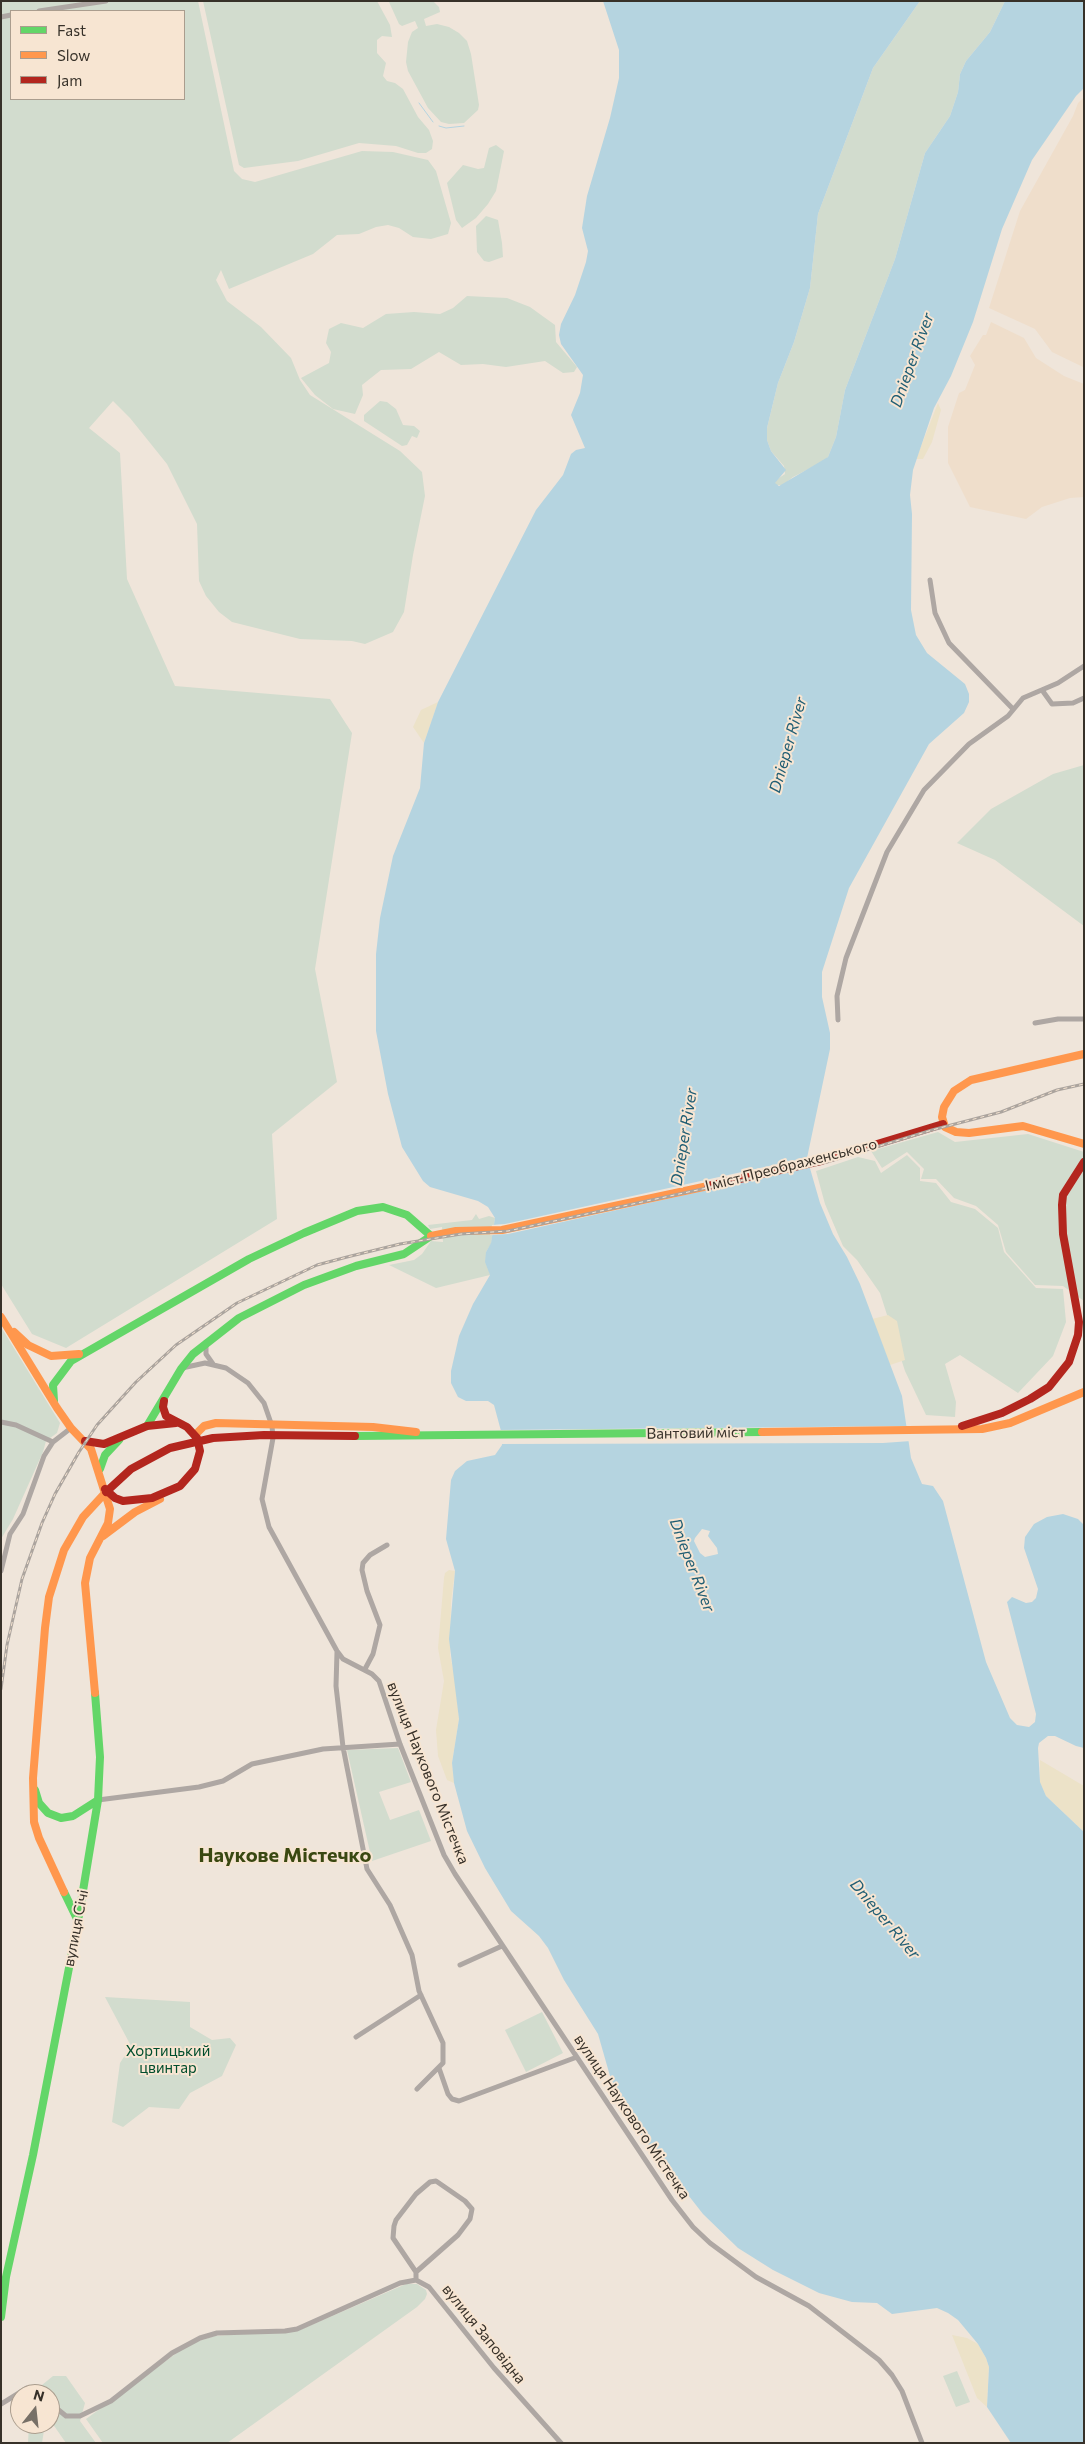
<!DOCTYPE html>
<html>
<head>
<meta charset="utf-8">
<style>
	body { margin:0 }
	#map { position:relative; width:1085px; height:2444px; overflow:hidden; background:#efe5da; font-family:Commissioner,sans-serif }
	canvas { display:block }
	.frame { position:absolute; inset:0; border:2px solid #373129; pointer-events:none }
	.legend { position:absolute; left:10px; top:10px; width:175px; height:90px; box-sizing:border-box; background:#f7e5d2; border:1px solid #aa9d8e; margin:0; padding:6px 9px; list-style:none; font-size:15px; color:#373129 }
	.legend li { display:flex; align-items:center; gap:10px; height:25px }
	.legend b { width:25px; border:1px solid #aa9d8e }
	.north { position:absolute; left:10px; top:2384px; width:50px; height:50px; box-sizing:border-box; background:#f7e5d2; border:1px solid #aa9d8e; border-radius:50%; rotate:16deg; font-size:14px; font-weight:700; line-height:20px; text-align:center; color:#373129 }
	.north::after { content:''; display:block; margin:auto; width:18px; height:22px; background:#777067; clip-path:polygon(50% 0,100% 100%,50% 72%,0 100%) }
</style>
</head>
<body>
<div id="map">
<canvas width="1085" height="2444"></canvas>
<div class="frame"></div>
<ul class="legend">
<li><b style="height:6px;background:#63d668"></b>Fast</li>
<li><b style="height:6px;background:#ff974d"></b>Slow</li>
<li><b style="height:6px;background:#b3261e"></b>Jam</li>
</ul>
<div class="north">N</div>
</div>
<script>
const ctx = document.querySelector('canvas').getContext('2d');
ctx.lineJoin = 'round';
function fillPath(path, color) { ctx.fillStyle = color; ctx.fill(path, 'evenodd'); }
const poly = rows => new Path2D(rows.map(r => 'M' + r).join(''));
function trace(path, color, width, dash) { ctx.strokeStyle = color; ctx.lineWidth = width; ctx.lineCap = dash ? 'butt' : 'round'; ctx.setLineDash(dash || []); ctx.stroke(path); }
function write(font, color, halo, rows, align = 'center') {
  ctx.font = font + ' Commissioner,sans-serif'; ctx.lineWidth = 4; ctx.setLineDash([]); ctx.textBaseline = 'middle'; ctx.strokeStyle = halo; ctx.fillStyle = color; for (const [text, x, y, turn = 0] of rows) {
    ctx.save(); ctx.translate(x, y); ctx.rotate((+turn || 0) * Math.PI / 180); ctx.textAlign = isNaN(turn) ? turn : align; if (halo) ctx.strokeText(text, 0, 0); ctx.fillText(text, 0, 0); ctx.restore();
  }
}
const built = poly([
	[1084,97,1084,364,1083,367,1052,352,1035,329,989,308,1020,211,1073,116,1078,103],
	[991,322,1024,338,1036,358,1064,376,1084,384,1084,497,1070,498,1042,507,1026,519,970,507,948,463,948,427,959,393,965,390,975,365,970,356,983,335,986,335]
]);
const green = poly([
	[1,1,198,1,234,171,242,179,255,182,362,151,393,152,428,160,436,171,451,223,448,234,431,239,413,237,399,228,388,225,376,227,359,234,337,235,313,254,229,289,221,270,216,280,227,301,261,327,291,358,300,380,310,395,400,451,422,472,425,496,413,555,404,612,393,632,365,644,352,641,300,639,232,622,219,612,206,596,199,581,197,524,167,464,130,418,113,401,89,428,120,453,127,579,175,686,330,699,352,733,315,969,337,1082,272,1134,277,1219,66,1348,32,1334,1,1284],
	[11,11,184,11,184,99,11,99],
	[203,1,377,1,390,25,392,37,382,36,377,40,377,53,386,63,383,76,387,81,395,83,403,89,418,117,429,130,433,141,432,149,426,153,418,153,396,146,359,143,298,161,244,168,239,165],
	[433,1,439,7,440,12,424,19,426,26,437,24,449,27,459,33,467,41,471,54,479,105,478,110,464,123,449,124,441,122,428,108,408,71,406,62,408,42,412,32,418,28,415,21,402,26,399,24,389,2],
	[920,1,1005,1,990,32,966,61,960,74,958,92,950,116,925,153,895,259,845,390,836,437,828,457,824,461,793,477,783,485,776,485,774,483,776,480,785,474,784,466,771,451,767,440,767,428,778,383,794,342,810,288,818,214,873,68],
	[496,145,504,151,496,191,488,204,476,218,462,228,456,220,447,183,463,165,478,169,484,168,489,148],
	[486,216,498,220,502,243,503,257,489,262,484,261,477,252,476,226],
	[467,296,507,298,530,307,555,325,556,342,577,367,574,372,563,373,545,361,506,367,483,364,461,365,439,352,411,369,381,370,362,385,363,395,355,414,333,409,315,395,301,378,329,363,331,352,326,343,329,329,341,323,363,328,386,314,414,312,440,314,453,308],
	[380,401,387,402,396,409,403,425,414,426,420,431,417,438,412,436,407,445,402,446,364,421,364,415],
	[1084,765,1084,926,995,860,957,843,991,809,1053,774],
	[938,1132,955,1142,1028,1134,1084,1152,1084,1301,1063,1286,1035,1285,1006,1252,998,1225,976,1206,954,1198,936,1179,921,1179,924,1169,907,1152,882,1168,871,1151],
	[907,1155,920,1168,920,1181,936,1183,951,1202,975,1209,998,1228,1004,1252,1036,1288,1063,1289,1066,1322,1053,1356,1018,1393,960,1355,945,1364,956,1402,955,1417,926,1415,905,1371,880,1293,857,1260,843,1246,825,1204,816,1171,858,1157,875,1161,881,1173],
	[476,1214,479,1219,489,1216,495,1218,491,1244,486,1252,490,1275,436,1288,389,1265,414,1260,422,1254,431,1241,443,1242,442,1227,430,1229,428,1225,472,1220],
	[1,1327,60,1423,57,1433,46,1441,43,1452,13,1519,1,1539],
	[398,1748,411,1782,379,1792,390,1820,419,1810,431,1841,372,1861,347,1750],
	[105,1997,190,2002,190,2027,212,2040,230,2038,236,2045,222,2076,190,2093,179,2109,149,2107,123,2127,112,2122,120,2063,131,2046],
	[542,2012,563,2053,526,2072,505,2030],
	[406,2284,417,2284,426,2290,427,2294,425,2299,417,2307,227,2443,103,2443,86,2419,189,2344,215,2336,302,2329],
	[957,2371,970,2402,956,2407,943,2376],
	[53,2376,66,2376,85,2403,80,2421,96,2443,66,2443,50,2420,50,2394,31,2394],
	[29,2424,45,2424,42,2443,28,2443]
]);
const sand = poly([
	[938,403,941,410,932,442,923,459,916,459],
	[438,702,430,726,424,743,413,727,421,710],
	[888,1315,897,1321,905,1360,890,1365,872,1319],
	[449,1570,455,1571,451,1602,450,1655,455,1678,459,1719,452,1763,454,1783,447,1780,438,1756,436,1730,444,1681,438,1648,444,1578,445,1573],
	[1040,1760,1084,1786,1084,1832,1046,1796,1040,1783],
	[952,2335,967,2338,978,2344,986,2358,989,2367,987,2407,977,2398]
]);
const water = poly([
	[603,1,920,1,873,68,818,214,810,288,794,342,778,383,767,428,767,440,771,451,786,470,775,483,779,486,828,457,836,437,845,390,895,259,925,153,950,116,958,92,960,74,966,61,990,32,1005,1,1084,1,1084,88,1076,96,1032,160,1002,229,973,322,951,376,934,408,913,470,910,495,912,514,911,610,916,635,927,653,965,684,969,694,969,702,964,713,929,744,849,888,822,972,822,997,830,1033,830,1049,807,1158,820,1203,833,1234,847,1257,860,1284,902,1396,911,1458,922,1484,933,1486,943,1501,986,1662,1010,1718,1017,1725,1029,1727,1035,1722,1036,1714,1007,1602,1012,1597,1026,1603,1032,1602,1036,1598,1038,1589,1024,1548,1025,1537,1034,1524,1047,1517,1063,1514,1078,1519,1084,1525,1084,1748,1076,1746,1055,1736,1048,1736,1039,1743,1038,1748,1040,1782,1046,1796,1084,1832,1084,2443,1011,2443,987,2407,989,2367,986,2358,978,2344,958,2320,948,2313,937,2308,892,2314,877,2303,852,2302,819,2293,773,2270,738,2248,703,2214,631,2122,610,2076,598,2034,564,1980,548,1948,539,1936,511,1911,485,1868,467,1831,454,1783,452,1763,459,1719,449,1639,455,1571,446,1539,451,1480,455,1471,467,1461,495,1455,502,1445,501,1431,494,1405,488,1401,466,1401,458,1397,451,1383,451,1371,459,1336,473,1304,490,1275,485,1262,486,1252,491,1243,495,1218,488,1207,478,1201,430,1187,423,1181,402,1147,388,1094,376,1031,376,954,380,918,393,856,420,788,424,743,438,702,536,510,563,475,571,454,576,450,585,448,571,415,580,393,583,375,561,344,559,335,561,324,575,295,586,262,588,251,582,228,587,196,610,118,619,78,619,50],
	[702,1529,710,1531,708,1536,717,1548,718,1554,705,1557,700,1553,694,1541,695,1538]
]);
const pier = poly([
	[810,1157,812,1167,508,1234,490,1235,492,1225,505,1224],
	[909,1426,911,1441,883,1443,499,1444,498,1430]
]);
const stream = poly([
	[419,103,433,122],
	[439,126,446,128,464,126]
]);
const street = poly([
	[39,11,106,1],
	[1,17,11,15],
	[930,580,935,613,949,643,1013,709],
	[1042,690,1052,704,1073,703,1084,698],
	[838,1020,837,996,846,958,887,852,924,790,969,744,1008,716,1023,698,1058,683,1084,666],
	[1035,1023,1058,1019,1084,1019],
	[206,1342,206,1354,213,1364],
	[182,1368,205,1363,226,1368,248,1383,264,1403,272,1426,273,1438,262,1499,269,1527,337,1651,343,1659,372,1674,379,1681,400,1744,444,1855,455,1874,672,2200,693,2227,710,2243,756,2277,809,2306,879,2360,892,2375,902,2391,922,2443],
	[1,1422,16,1425,53,1442],
	[1,1571,10,1534,23,1514,44,1456,53,1442,71,1428],
	[337,1652,336,1686,343,1747,367,1869,390,1905,412,1955,419,1991,443,2043,443,2063,417,2089],
	[365,1669,373,1654,380,1625,367,1591,362,1570,363,1563,370,1555,387,1545],
	[98,1800,199,1787,223,1781,252,1764,323,1749,400,1744],
	[460,1965,502,1946],
	[356,2037,421,1995],
	[439,2068,448,2094,452,2099,459,2101,577,2057],
	[416,2272,458,2235,470,2219,472,2209,465,2201,436,2181,430,2182,416,2194,396,2220,394,2226,393,2238,416,2272,416,2280],
	[50,2403,66,2416,80,2416,111,2401,172,2353,200,2338,217,2333,285,2331,297,2329,400,2283,416,2280,429,2287,494,2368,561,2443],
	[1,2404,27,2388,38,2394]
]);
const fast = poly([
	[54,1401,53,1385,71,1361,249,1259,304,1233,357,1211,383,1207,407,1215,431,1236],
	[147,1426,181,1369,193,1354,239,1318,304,1285,356,1266,404,1254,431,1236],
	[355,1436,762,1432],
	[100,1469,105,1455,119,1440],
	[35,1790,39,1803,48,1813,61,1818,73,1816,98,1800],
	[78,1921,98,1800,100,1757,95,1693],
	[1,2317,6,2277,33,2155,78,1921,64,1892]
]);
const slow = poly([
	[1084,1054,971,1080,954,1091,944,1107,942,1117,945,1127,956,1132,969,1133,1023,1126,1084,1144],
	[431,1236,456,1231,502,1230,708,1186],
	[1,1317,57,1408,71,1428,91,1449,110,1509,108,1523,90,1558,85,1583,95,1693],
	[14,1332,28,1345,51,1356,79,1354],
	[762,1432,982,1429,1010,1423,1084,1392],
	[195,1435,204,1426,216,1423,373,1427,416,1432],
	[103,1536,135,1512,160,1499],
	[64,1892,39,1838,34,1822,33,1778,45,1628,49,1597,64,1550,83,1517,106,1492]
]);
const jam = poly([
	[708,1186,821,1161,943,1124],
	[962,1426,1002,1413,1030,1399,1049,1387,1069,1362,1078,1335,1079,1322,1063,1234,1062,1205,1063,1195,1084,1162],
	[85,1441,104,1444,147,1426,176,1423],
	[105,1489,115,1498,123,1501,152,1498,180,1486,195,1469,200,1451,197,1438,187,1427,166,1416,163,1407,164,1401],
	[106,1492,131,1469,170,1448,213,1438,264,1435,355,1436]
]);
const rail = poly([
	[1,1689,7,1645,22,1579,42,1523,55,1494,79,1452,97,1425,136,1382,176,1345,237,1303,317,1265,347,1257,400,1244,461,1234,508,1231,827,1162,932,1130,1001,1112,1057,1090,1084,1084]
]);
const streetNames = [
	["I міст Преображенського",791,1165,-14],
	["Вантовий міст",696,1433,-1],
	["вулиця Наукового Містечка",428,1773,68],
	["вулиця Січі",76,1928,-79],
	["вулиця Наукового Містечка",632,2117,56],
	["вулиця Заповідна",484,2334,51]
];
const parkNames = [
	["Хортицький",168,2051],
	["цвинтар",168,2068]
];
const waterNames = [
	["Dnieper River",912,360,-70],
	["Dnieper River",788,745,-74],
	["Dnieper River",684,1137,-81],
	["Dnieper River",692,1565,69],
	["Dnieper River",885,1919,50]
];
const districtNames = [
	["Наукове Містечко",285,1855]
];
fillPath(built, '#efdecb');
fillPath(green, '#d2dcce');
fillPath(sand, '#ece2c8');
fillPath(water, '#b5d4e0');
fillPath(pier, '#efe5da');
trace(stream, '#b5d4e0', 1);
trace(street, '#aea7a3', 5);
trace(fast, '#63d668', 8);
trace(slow, '#ff974d', 8);
trace(jam, '#b3261e', 8);
trace(rail, '#aba49e', 3);
trace(rail, '#f7e5d2', 1, [4]);
write('15px', '#373129', '#f7e5d2', streetNames);
write('15px', '#004e2d', '#f7e5d2', parkNames);
write('italic 16px', '#205e74', '#f7e5d2', waterNames);
write('bold 20px', '#3a4811', '#f7e5d2', districtNames);
</script>
</body>
</html>
